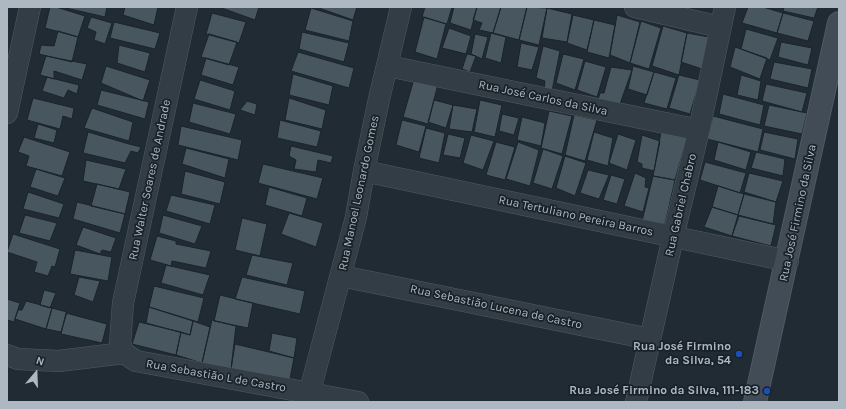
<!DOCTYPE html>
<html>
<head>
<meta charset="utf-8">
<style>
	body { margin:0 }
	#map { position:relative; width:846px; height:409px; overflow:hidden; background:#202b34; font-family:Karla,sans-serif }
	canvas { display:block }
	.frame { position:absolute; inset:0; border:8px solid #adb8c2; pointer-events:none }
	.north { position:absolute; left:16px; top:353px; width:40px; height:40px; -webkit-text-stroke:3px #192229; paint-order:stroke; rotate:19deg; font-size:11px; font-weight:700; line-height:16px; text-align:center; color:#adb8c2 }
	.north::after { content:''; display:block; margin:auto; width:14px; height:18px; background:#adb8c2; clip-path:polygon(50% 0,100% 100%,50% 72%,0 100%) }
</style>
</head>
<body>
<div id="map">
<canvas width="846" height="409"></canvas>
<div class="frame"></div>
<div class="north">N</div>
</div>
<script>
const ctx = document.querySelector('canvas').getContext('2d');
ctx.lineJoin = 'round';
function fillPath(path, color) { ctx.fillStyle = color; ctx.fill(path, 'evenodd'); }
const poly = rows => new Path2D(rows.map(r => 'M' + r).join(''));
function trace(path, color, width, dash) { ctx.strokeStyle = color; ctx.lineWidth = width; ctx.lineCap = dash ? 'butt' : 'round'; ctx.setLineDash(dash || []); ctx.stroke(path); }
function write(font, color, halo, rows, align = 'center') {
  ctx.font = font + ' Karla,sans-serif'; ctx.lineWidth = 3.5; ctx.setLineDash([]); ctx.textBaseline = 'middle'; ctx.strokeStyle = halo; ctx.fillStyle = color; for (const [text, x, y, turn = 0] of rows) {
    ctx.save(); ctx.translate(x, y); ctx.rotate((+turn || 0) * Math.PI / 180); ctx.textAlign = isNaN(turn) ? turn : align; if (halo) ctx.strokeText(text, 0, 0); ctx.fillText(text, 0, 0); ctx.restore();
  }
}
const building = poly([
	[50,7,56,7,85,16,78,37,45,28,50,7],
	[66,7,107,7,105,17,66,8,66,7],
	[125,7,158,7,154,25,123,15,125,7],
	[219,7,259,7,255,20,219,7],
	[316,7,357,7,353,20,316,7],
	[425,7,452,7,447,24,422,17,425,7],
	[454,7,477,7,471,30,450,23,454,7],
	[477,7,501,7,493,33,479,30,482,23,473,20,477,7],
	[501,7,527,7,519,40,493,33,501,7],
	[527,7,547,8,539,45,519,40,527,7],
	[748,7,763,7,783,13,777,33,742,23,748,7],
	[784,7,818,7,814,18,783,11,784,7],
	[311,8,353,21,349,41,305,30,311,8],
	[547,8,572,14,567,42,542,38,547,8],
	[212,13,246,22,239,43,206,34,212,13],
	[783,13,814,21,808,41,777,33,783,13],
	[573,15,594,20,587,50,567,43,573,15],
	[617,15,640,22,630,63,610,55,617,15],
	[91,17,112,23,105,44,94,40,96,32,87,28,91,17],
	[424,17,446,24,437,59,415,52,424,17],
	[594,20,615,25,609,58,587,52,594,20],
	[641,21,661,28,649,69,630,63,641,21],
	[114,22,160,33,155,49,110,38,114,22],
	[663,26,687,33,679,75,652,66,663,26],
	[449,28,471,36,466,54,442,48,449,28],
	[746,29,778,38,770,60,741,49,746,29],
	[58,31,78,37,72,62,39,54,41,45,54,46,58,31],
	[302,32,349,43,344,62,299,49,302,32],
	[491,33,506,37,501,63,485,58,491,33],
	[687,33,709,37,702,69,681,62,687,33],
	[209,34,237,42,229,65,201,57,209,34],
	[475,34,488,37,482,59,471,54,475,34],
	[781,42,812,48,808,65,778,57,781,42],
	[521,43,539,47,532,70,517,67,521,43],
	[119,45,150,53,145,72,117,63,119,45],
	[543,46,560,51,552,91,544,89,545,81,536,78,543,46],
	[735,47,767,58,760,79,730,67,735,47],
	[298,52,354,68,349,88,291,71,298,52],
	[467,54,476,56,470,72,462,69,467,54],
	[563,54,584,59,575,90,556,83,563,54],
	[46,56,87,64,82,80,54,71,54,79,40,75,46,56],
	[206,58,239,67,233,85,201,75,206,58],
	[585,61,606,67,597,97,577,90,585,61],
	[774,62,812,69,808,88,770,79,774,62],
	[106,66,150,80,143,101,101,83,106,66],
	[633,66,654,72,647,95,628,89,633,66],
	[611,67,632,70,620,104,598,100,600,93,604,93,611,67],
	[654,72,676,78,667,109,644,103,654,72],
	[293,74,333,86,329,105,289,95,293,74],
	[679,75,700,80,690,114,669,108,679,75],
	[741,75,761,81,758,100,737,95,741,75],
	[47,77,79,85,77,94,68,90,64,98,42,91,47,77],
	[414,79,438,84,428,124,403,117,414,79],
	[200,80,235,91,230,110,194,99,200,80],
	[766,84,807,93,802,112,762,101,766,84],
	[101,90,149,102,145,119,97,105,101,90],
	[723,94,764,105,760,125,719,114,723,94],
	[33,98,74,108,72,119,63,116,60,129,27,120,33,98],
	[289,98,326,110,322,129,285,120,289,98],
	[434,100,453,105,446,128,428,122,434,100],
	[480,100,502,105,495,137,474,132,480,100],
	[247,101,257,104,255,115,240,110,247,101],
	[193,103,236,114,230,134,189,122,193,103],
	[453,105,477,109,472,132,449,129,453,105],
	[769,105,807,113,802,134,764,126,769,105],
	[92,108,133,122,129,141,84,128,92,108],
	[549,111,572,116,562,154,541,148,549,111],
	[502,114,519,118,514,135,499,131,502,114],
	[574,115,597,120,585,161,565,155,574,115],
	[713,116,763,129,758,152,707,139,713,116],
	[522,117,545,123,541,146,517,140,522,117],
	[280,120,321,131,317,147,277,138,280,120],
	[402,120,426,126,419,152,396,145,402,120],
	[38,124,57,130,54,143,34,138,38,124],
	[181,126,242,140,238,160,178,145,181,126],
	[426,128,445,133,439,163,419,158,426,128],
	[88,132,129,144,141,147,138,153,131,151,125,163,83,153,88,132],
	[594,132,613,138,608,166,587,160,594,132],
	[661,132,687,138,675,180,653,176,661,132],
	[764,132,798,139,795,159,760,150,764,132],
	[448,134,465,138,460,158,443,155,448,134],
	[618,134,636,140,627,170,609,163,618,134],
	[471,135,494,141,483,170,463,163,471,135],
	[642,135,660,141,654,171,642,168,642,164,637,162,642,135],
	[24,137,70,152,62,176,26,166,29,156,18,152,24,137],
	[496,142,515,147,505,180,486,175,496,142],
	[518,142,539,150,530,186,506,179,518,142],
	[718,142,751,152,746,170,714,160,718,142],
	[291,146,333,156,331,163,318,160,316,172,294,169,296,160,289,156,291,146],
	[186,148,229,159,225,178,182,164,186,148],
	[543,149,563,156,552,189,533,183,543,149],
	[756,152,785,159,783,176,751,168,756,152],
	[565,156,586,163,575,196,556,188,565,156],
	[86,160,126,169,119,189,83,181,86,160],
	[705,162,746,173,740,193,700,180,705,162],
	[263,164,323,178,317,199,258,183,263,164],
	[36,169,65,178,58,196,30,187,36,169],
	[588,170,609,175,599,199,580,193,588,170],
	[185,171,225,182,220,204,181,194,185,171],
	[635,173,646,178,645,187,649,188,643,212,624,206,635,173],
	[749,173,783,181,776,202,744,192,749,173],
	[611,175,625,179,617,204,603,200,611,175],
	[653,176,675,180,665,224,642,221,653,176],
	[97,184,130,192,125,214,91,206,97,184],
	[718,186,744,194,738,215,712,207,718,186],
	[269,187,307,198,302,216,265,205,269,187],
	[28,192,64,204,59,218,23,209,28,192],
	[744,194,776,202,773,224,738,215,744,194],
	[171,195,215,205,210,224,166,211,171,195],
	[77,202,125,214,120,233,73,219,77,202],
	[712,207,738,215,732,236,704,227,712,207],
	[289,213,323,223,316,247,281,234,289,213],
	[25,215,57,223,50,241,19,233,25,215],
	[163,215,202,226,195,244,159,233,163,215],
	[739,216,776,225,771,246,732,236,739,216],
	[242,218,267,224,260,256,235,250,242,218],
	[83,227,116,238,111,252,102,250,100,254,76,245,83,227],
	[13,234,60,249,55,267,52,266,48,276,34,272,37,262,7,252,13,234],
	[157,236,176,241,176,244,211,251,206,268,172,261,171,266,150,260,157,236],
	[75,250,112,257,108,281,70,274,75,250],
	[252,255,293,263,287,285,246,275,252,255],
	[166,265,210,275,203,295,161,283,166,265],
	[79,277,100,281,93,302,74,295,79,277],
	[242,277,305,291,300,314,235,299,242,277],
	[154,286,204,298,198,322,149,307,154,286],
	[44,290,56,293,50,308,40,305,44,290],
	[220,295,253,303,248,328,214,321,220,295],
	[7,299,20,303,14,322,7,320,7,299],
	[26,301,52,308,46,329,15,319,18,310,22,310,26,301],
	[149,307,193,321,190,335,146,323,149,307],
	[52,308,67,312,61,332,46,329,52,308],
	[66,313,107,324,102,343,61,334,66,313],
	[212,320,236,326,231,369,202,363,212,320],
	[193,321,210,327,202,363,176,355,181,332,190,335,193,321],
	[139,322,181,332,176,355,132,344,139,322],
	[272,333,297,338,294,358,269,351,272,333],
	[235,344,294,358,289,384,231,369,235,344]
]);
const street = poly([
	[635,7,720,27],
	[388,66,699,130],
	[7,113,30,7],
	[364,171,788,261],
	[341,276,650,339],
	[124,353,120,344,123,303,187,7],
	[124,353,136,361,358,402],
	[7,355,18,359,59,361,124,353],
	[307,402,356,217,364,171,379,99,401,7],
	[636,402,673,237,699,130,725,7]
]);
const secondary = poly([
	[755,402,839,23]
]);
const markers = [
	[739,354,4,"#1a4fb4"],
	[767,391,4,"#1a4fb4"]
];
const streetNames = [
	["Rua José Carlos da Silva",543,98,12],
	["Rua Walter Soares de Andrade",150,180,-78],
	["Rua Manoel Leonardo Gomes",359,193,-78],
	["Rua Gabriel Chabro",681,205,-77],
	["Rua José Firmino da Silva",798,213,-78],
	["Rua Tertuliano Pereira Barros",576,216,12],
	["Rua Sebastião Lucena de Castro",496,307,12],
	["Rua Sebastião L de Castro",216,376,10]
];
const poiNames = [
	["Rua José Firmino",731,347],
	["da Silva, 54",731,361],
	["Rua José Firmino da Silva, 111-183",759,391]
];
fillPath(building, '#485660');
trace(building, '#1b242b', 1);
trace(street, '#515b63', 22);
trace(secondary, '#515b63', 24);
trace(street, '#333d45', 21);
trace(secondary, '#414c57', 22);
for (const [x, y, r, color] of markers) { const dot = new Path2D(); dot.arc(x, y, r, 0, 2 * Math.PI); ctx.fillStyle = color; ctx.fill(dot); trace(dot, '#192229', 1.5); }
write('12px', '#adb8c2', '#192229', streetNames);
write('bold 12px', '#adb8c2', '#192229', poiNames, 'right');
</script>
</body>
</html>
